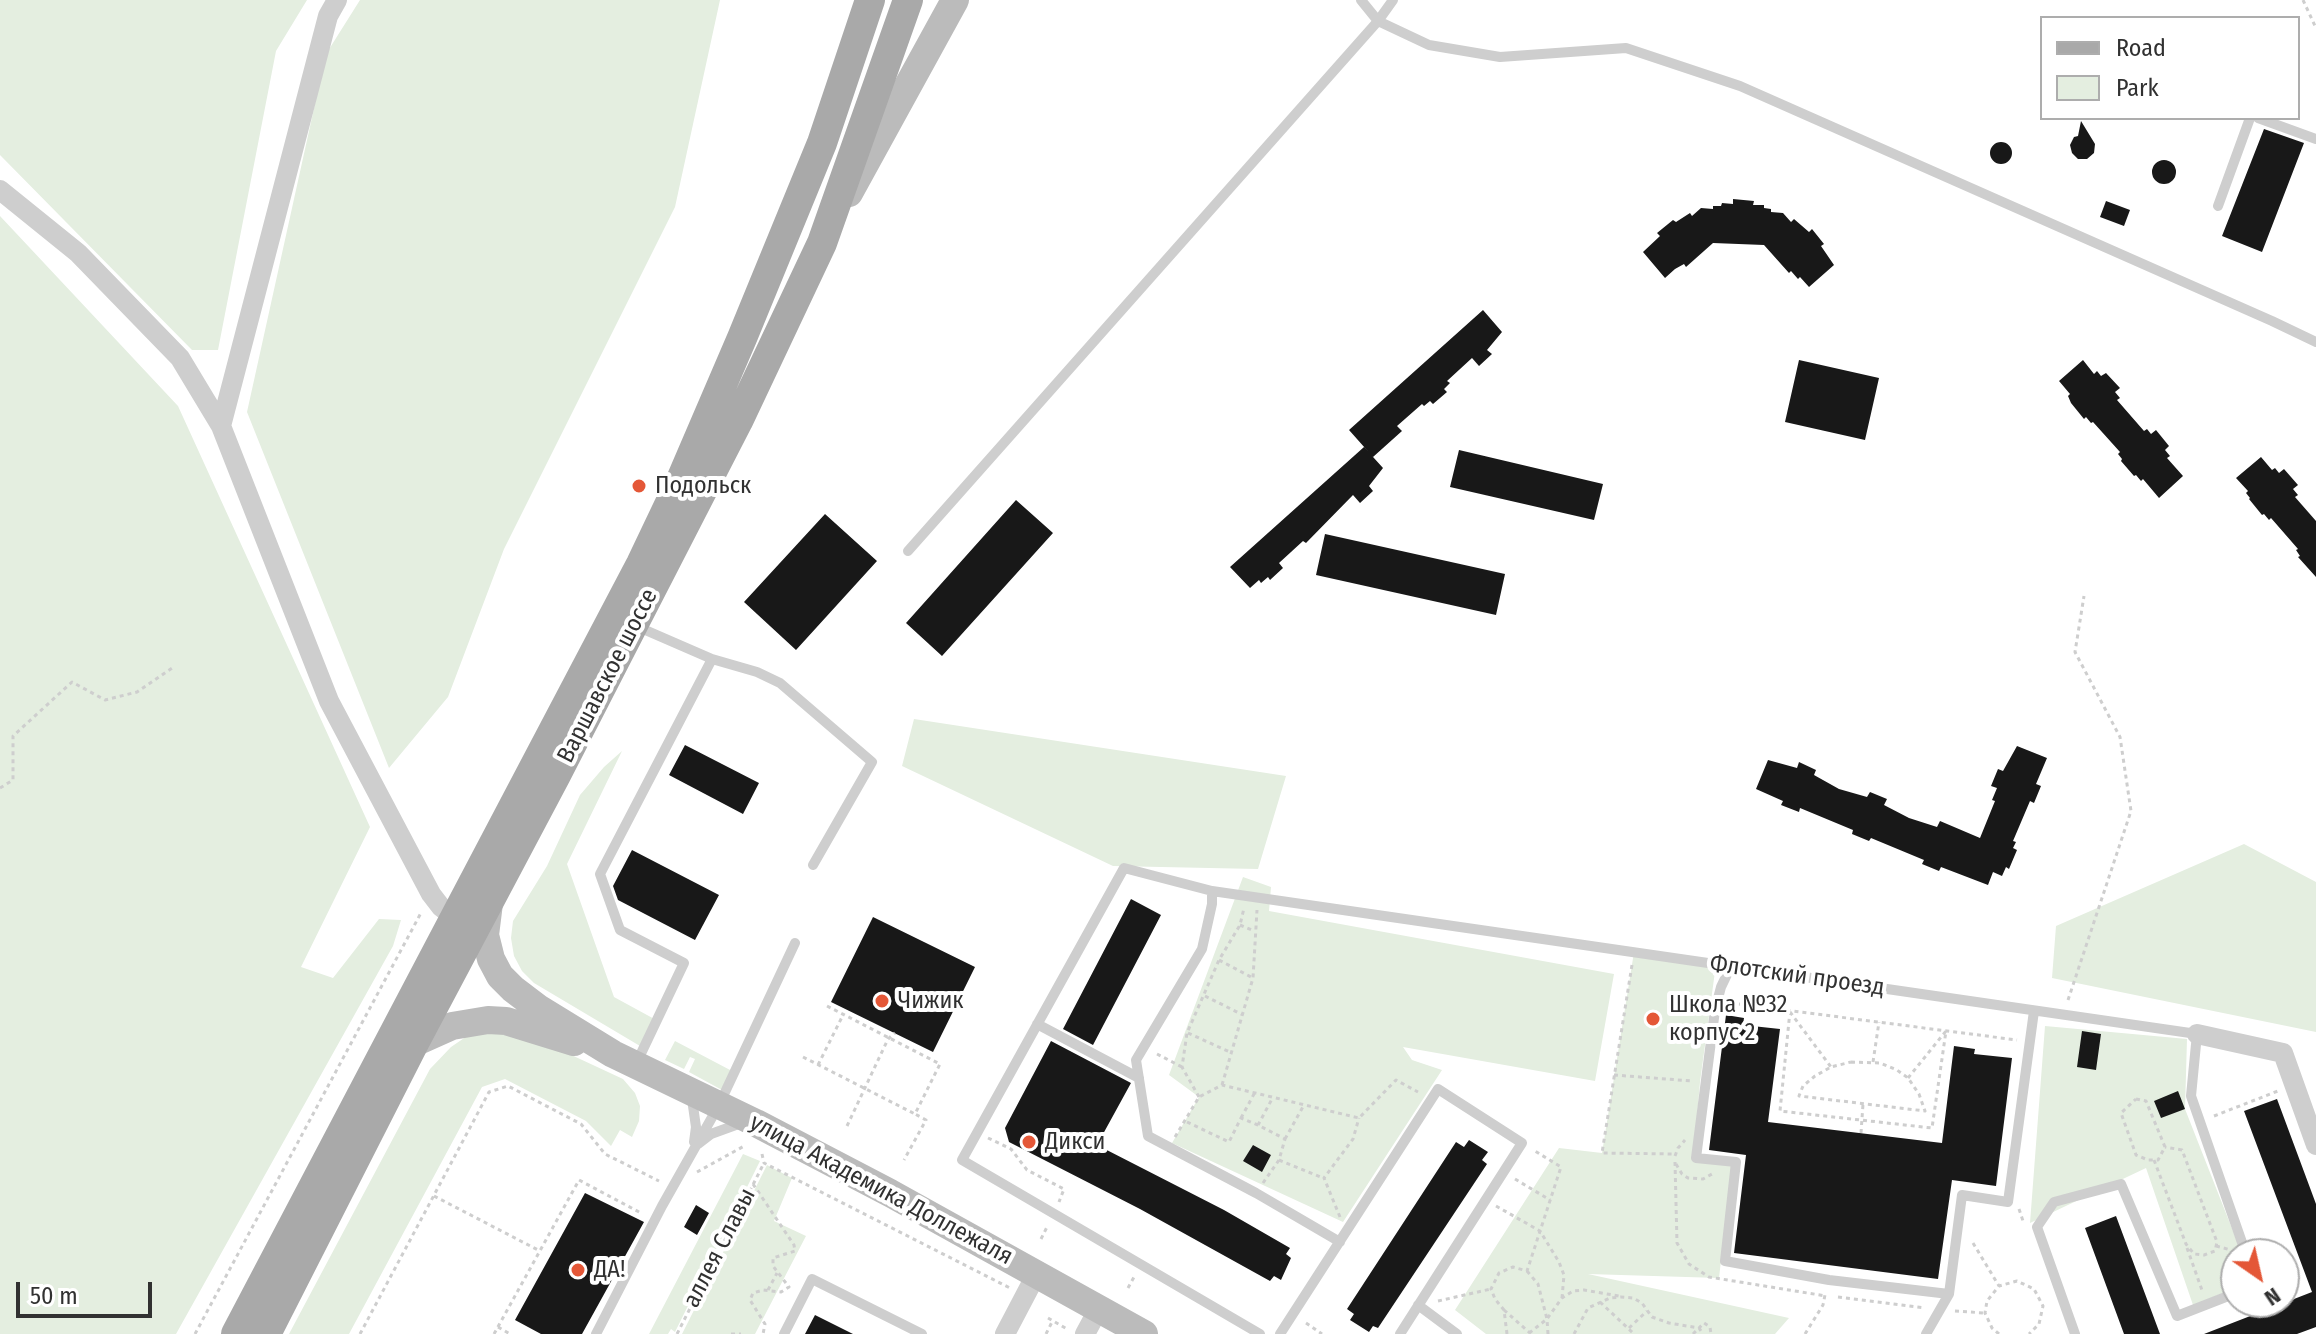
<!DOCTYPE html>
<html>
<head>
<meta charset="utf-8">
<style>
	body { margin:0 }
	#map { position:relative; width:2316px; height:1334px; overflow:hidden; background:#fff; font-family:"Fira Sans Condensed",sans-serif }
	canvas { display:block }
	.legend { position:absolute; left:2040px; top:16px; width:260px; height:104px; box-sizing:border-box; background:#fff; border:2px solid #adadad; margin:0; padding:10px 14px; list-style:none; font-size:24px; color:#313131 }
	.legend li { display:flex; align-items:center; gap:16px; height:40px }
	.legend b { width:40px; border:2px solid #adadad }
	.north { position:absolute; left:2220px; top:1238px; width:80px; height:80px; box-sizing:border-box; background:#fff; border:2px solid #adadad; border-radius:50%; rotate:146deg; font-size:22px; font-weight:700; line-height:32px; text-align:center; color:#313131 }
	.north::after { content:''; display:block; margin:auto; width:28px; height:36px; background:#e45737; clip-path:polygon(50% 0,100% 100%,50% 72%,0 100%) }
	.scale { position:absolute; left:16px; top:1282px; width:136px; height:36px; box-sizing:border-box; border:4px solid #313131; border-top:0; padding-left:10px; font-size:24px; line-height:28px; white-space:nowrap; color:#313131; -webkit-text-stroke:6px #fff; paint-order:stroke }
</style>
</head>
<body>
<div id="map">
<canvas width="2316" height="1334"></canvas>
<ul class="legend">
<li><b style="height:10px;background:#a9a9a9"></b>Road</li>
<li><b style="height:22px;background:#e4eee0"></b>Park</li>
</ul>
<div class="north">N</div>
<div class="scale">50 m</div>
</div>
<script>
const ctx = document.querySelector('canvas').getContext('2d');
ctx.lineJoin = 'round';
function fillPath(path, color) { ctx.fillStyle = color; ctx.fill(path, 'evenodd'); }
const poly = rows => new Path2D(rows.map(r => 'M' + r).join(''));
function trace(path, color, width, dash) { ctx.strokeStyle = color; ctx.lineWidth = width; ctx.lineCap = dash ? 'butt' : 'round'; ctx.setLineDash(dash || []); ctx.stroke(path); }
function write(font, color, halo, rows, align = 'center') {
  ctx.font = font + ' "Fira Sans Condensed",sans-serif'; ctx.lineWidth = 8; ctx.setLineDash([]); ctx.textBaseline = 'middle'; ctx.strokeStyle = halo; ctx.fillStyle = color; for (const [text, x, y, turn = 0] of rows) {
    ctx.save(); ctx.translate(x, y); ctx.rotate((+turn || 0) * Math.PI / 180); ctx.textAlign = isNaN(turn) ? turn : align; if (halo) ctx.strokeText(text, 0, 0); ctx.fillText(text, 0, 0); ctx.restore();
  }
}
const green = poly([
	[0,0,307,0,276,51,218,350,192,350,0,155],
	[360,0,720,0,675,207,504,549,448,697,389,768,247,412,326,54],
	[0,216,178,406,370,827,301,967,333,978,379,919,401,920,393,946,176,1334,0,1334],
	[914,719,1286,776,1258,869,1113,866,902,766],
	[622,751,567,864,614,997,658,1021,640,1046,534,983,522,971,514,956,511,938,513,921,547,866,580,795,604,767],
	[2244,844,2316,882,2316,1032,2052,978,2056,926],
	[1243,877,1271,887,1269,911,1614,974,1595,1081,1403,1047,1412,1060,1442,1070,1343,1222,1172,1143,1199,1097,1169,1075],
	[1634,952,1716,964,1700,1082,1693,1162,1732,1165,1719,1278,1588,1274,1789,1318,1775,1334,1486,1334,1455,1310,1559,1148,1602,1153],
	[2045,1026,2187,1039,2185,1109,2242,1254,2236,1254,2236,1288,2193,1305,2146,1168,2030,1223],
	[476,1030,522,1032,623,1079,635,1093,640,1106,639,1121,632,1137,620,1130,611,1146,586,1121,505,1079,482,1087,349,1334,289,1334,430,1069,451,1047],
	[675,1041,732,1071,722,1090,689,1072,695,1059,690,1057,684,1069,665,1060],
	[743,1154,760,1161,675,1332,671,1329,668,1334,649,1334],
	[767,1165,792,1178,774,1221,806,1236,755,1334,682,1334]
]);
const building = poly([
	[2081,121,2095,144,2094,153,2087,159,2078,159,2072,153,2070,145,2074,137,2078,136],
	[2264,129,2304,143,2262,252,2222,236],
	'1990 153a11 11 0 1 1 22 0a11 11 0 1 1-22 0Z',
	'2152 172a12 12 0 1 1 24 0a12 12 0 1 1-24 0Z',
	[1733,199,1754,201,1753,205,1764,205,1764,208,1771,209,1771,212,1783,213,1791,222,1794,219,1809,232,1812,229,1824,244,1821,246,1834,265,1809,287,1800,277,1798,279,1791,271,1789,273,1764,245,1713,243,1686,267,1684,264,1675,269,1665,278,1643,252,1660,236,1657,233,1673,220,1676,222,1690,213,1692,216,1701,208,1713,209,1713,206,1721,206,1722,203,1733,204],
	[2106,201,2130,210,2124,226,2100,217],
	[1483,310,1502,332,1487,350,1492,354,1479,366,1472,358,1447,381,1450,383,1444,389,1447,392,1433,404,1430,401,1424,406,1422,404,1397,426,1402,431,1373,457,1349,430],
	[1799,360,1879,378,1865,440,1785,422],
	[2083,360,2094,374,2097,371,2101,376,2106,373,2120,388,2115,392,2120,398,2117,400,2144,431,2147,429,2151,434,2156,430,2169,446,2165,450,2170,456,2167,458,2183,476,2159,498,2143,479,2141,481,2136,475,2134,476,2121,461,2122,459,2118,454,2120,452,2093,422,2091,423,2086,417,2084,419,2071,403,2068,396,2070,394,2059,381],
	[1364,447,1383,468,1369,486,1373,491,1360,503,1353,495,1306,543,1303,541,1279,563,1283,568,1270,580,1268,577,1261,583,1259,580,1250,588,1230,567],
	[1459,450,1603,484,1594,520,1450,487],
	[2261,457,2272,470,2275,468,2279,473,2284,469,2298,485,2293,489,2298,495,2295,497,2316,521,2316,577,2298,557,2300,556,2296,550,2298,549,2271,518,2269,520,2264,514,2262,515,2249,499,2250,498,2246,493,2248,491,2236,478],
	[1016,500,1053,533,942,656,906,623],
	[825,514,877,561,796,650,744,602],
	[1325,534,1505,574,1496,615,1316,575],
	[685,745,759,783,743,814,669,775],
	[2017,746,2047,758,2036,784,2041,786,2034,803,2030,801,2013,841,2016,842,2013,848,2017,850,2009,869,2006,867,2002,876,1993,872,1988,885,1941,867,1939,871,1922,864,1924,860,1871,838,1869,841,1852,834,1853,830,1800,808,1799,812,1781,805,1783,801,1756,789,1768,760,1797,768,1799,762,1816,770,1814,775,1839,789,1867,797,1870,792,1887,799,1884,805,1909,818,1937,827,1940,821,1980,838,1995,801,1992,800,1997,788,1991,786,1998,769,2003,771],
	[632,850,719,895,695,940,618,900,613,886],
	[1131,899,1161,915,1093,1045,1063,1029],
	[873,917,975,967,933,1052,831,1002],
	[1726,1015,1744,1018,1743,1025,1780,1029,1768,1122,1942,1143,1954,1046,1975,1049,1974,1054,2012,1058,1996,1186,1952,1180,1938,1279,1734,1253,1746,1155,1709,1150],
	[2082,1031,2101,1034,2096,1070,2077,1067],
	[1051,1041,1131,1083,1097,1145,1224,1210,1290,1248,1286,1254,1291,1258,1281,1280,1274,1276,1270,1281,1140,1209,1009,1142,1005,1128],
	[2178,1091,2185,1109,2161,1118,2154,1101],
	[2277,1099,2316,1204,2316,1327,2297,1334,2204,1334,2312,1292,2244,1111],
	[1469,1140,1488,1152,1482,1160,1487,1164,1378,1328,1373,1326,1369,1332,1350,1320,1354,1314,1347,1309,1456,1142,1464,1147],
	[1253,1145,1271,1155,1262,1172,1243,1161],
	[585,1193,644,1222,582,1334,541,1334,515,1320],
	[696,1205,709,1213,697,1235,684,1227],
	[2116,1216,2160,1334,2124,1334,2085,1228],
	[815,1315,853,1334,805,1334]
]);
const path = poly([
	[2303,0,2316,28],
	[0,788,13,780,13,736,72,682,105,700,137,692,175,666],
	[1240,925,1254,931],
	[1219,960,1253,978],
	[1632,965,1602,1153,1675,1154],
	[1205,996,1243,1015],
	[2068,1000,2131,811,2120,737,2075,652,2084,596],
	[1731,1003,2017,1040],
	[827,1006,940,1064,915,1114,926,1120,904,1160],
	[1790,1011,1780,1111,1932,1128,1946,1031],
	[1790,1012,1831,1067],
	[1188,1033,1232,1053],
	[1157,1054,1182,1067],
	[803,1057,915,1114],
	[1851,1062,1880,1063,1897,1070,1908,1078,1919,1094,1925,1111,1799,1096,1803,1086,1815,1076,1831,1067,1851,1062],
	[1873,1062,1879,1022],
	[818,1065,843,1015],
	[1614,1075,1692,1081],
	[1908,1078,1946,1031],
	[1222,1085,1253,978,1257,910],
	[1199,1097,1182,1067,1187,1033,1219,960,1240,925,1244,908],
	[2136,1099,2146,1101,2165,1147,2158,1160,2148,1160,2136,1155,2121,1113,2136,1099],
	[2214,1116,2278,1091],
	[1241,1118,1254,1094],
	[1187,1122,1229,1142,1241,1118,1258,1125],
	[847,1126,888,1039,895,1033],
	[1861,1133,1863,1104],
	[1175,1137,1199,1097,1222,1085,1359,1118,1396,1080,1418,1092],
	[988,1138,1011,1149,1027,1170,1064,1189,1059,1202],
	[1285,1139,1304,1105],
	[762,1154,764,1163,1010,1288],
	[1675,1156,1678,1148,1685,1140],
	[1279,1160,1323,1178],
	[2154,1160,2186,1244,2194,1254,2204,1255,2215,1251,2217,1242,2182,1150,2165,1147],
	[1675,1162,1677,1243,1689,1264,1709,1277,1826,1296],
	[1676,1164,1682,1174,1688,1178,1703,1179,1712,1174],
	[697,1172,746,1145],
	[1515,1179,1550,1200],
	[1263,1183,1279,1160,1285,1139,1258,1125,1272,1099],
	[753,1184,794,1245,795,1251,773,1258,773,1266,789,1287,781,1292,763,1290,753,1293,750,1300,765,1324,763,1334],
	[434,1196,540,1251],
	[1496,1206,1540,1231,1559,1262,1564,1275,1562,1298],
	[2019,1209,2024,1224],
	[1340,1217,1324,1178,1353,1139,1359,1118],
	[1041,1239,1047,1227],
	[1973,1243,1999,1286],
	[2216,1246,2231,1250],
	[2187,1248,2203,1293],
	[1527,1271,1538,1284,1547,1319,1528,1334],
	[1128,1288,1134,1277],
	[768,1290,777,1273],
	[1838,1297,1925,1308],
	[1438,1301,1491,1289],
	[1600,1302,1634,1334],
	[1504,1310,1530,1333],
	[1955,1311,1984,1313],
	[1048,1318,1067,1329],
	[1306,1323,1322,1334],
	[498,1327,510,1334],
	[1629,1328,1647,1311],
	[195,1334,422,911],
	[360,1334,489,1092,508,1086,581,1124,605,1154,659,1181],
	[494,1334,579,1180,641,1213],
	[677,1334,764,1163],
	[731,1334,741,1334],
	[1046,1334,1053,1320],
	[1507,1334,1504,1310,1495,1299,1491,1289,1499,1273,1513,1267,1527,1271,1561,1167,1535,1151],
	[1548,1334,1547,1319,1562,1298,1573,1291,1584,1290,1619,1296],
	[1574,1334,1588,1308,1610,1298,1621,1297,1633,1298,1642,1303,1652,1317,1669,1323,1699,1328,1704,1323,1710,1327,1711,1334],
	[1693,1334,1699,1328,1703,1334],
	[1805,1334,1823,1305,1825,1295],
	[1999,1334,1992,1328,1985,1313,1987,1301,1999,1286,2017,1281,2034,1289,2043,1306,2039,1324,2029,1334]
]);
const lane = poly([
	[1361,0,1378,21,1429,45,1500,57,1626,48,1740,86,2272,321,2316,342],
	[2258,118,2316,139],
	[2218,206,2250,118],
	[908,551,1378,21,1393,0],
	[636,626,712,659,600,874,620,930,684,963,636,1064],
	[712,659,757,672,780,683,872,762,813,865],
	[1212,891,1212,904,1202,949,1136,1060,1148,1136,1256,1193,1340,1242],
	[1731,966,1721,987,1715,1010,1696,1158,1736,1162,1725,1261,1829,1280,1949,1294,1926,1334],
	[1037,1024,1139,1078],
	[692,1099,696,1127,694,1142],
	[698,1144,711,1134,744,1122],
	[1949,1294,1962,1195,2008,1202,2034,1011],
	[1418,1305,1457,1334],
	[596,1334,662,1206,719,1105,795,943],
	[784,1334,812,1279,922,1334],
	[1260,1334,962,1160,1124,868,1212,891,2197,1034,2191,1096,2246,1254],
	[1280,1334,1438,1089,1522,1143,1400,1334],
	[2075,1334,2037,1227,2054,1202,2121,1184,2177,1316,2236,1293]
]);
const street = poly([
	[0,190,78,253,180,358,221,426,329,701,431,894,441,907,455,918],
	[221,426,328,16,337,0],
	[2197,1034,2283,1053,2316,1145],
	[1005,1334,1037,1273],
	[1085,1334,1099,1308]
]);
const secondary = poly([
	[849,193,955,0],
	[489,903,485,935,491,959,500,976,513,989,538,1008,613,1054,756,1123,890,1193,1144,1334],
	[414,1043,452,1026,488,1020,506,1021,574,1042]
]);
const primary = poly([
	[236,1334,641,564,681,480,742,338,822,143,870,0],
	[266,1334,414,1043,556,775,738,421,822,243,908,0]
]);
const markers = [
	[639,486,8,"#e45737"],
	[882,1001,8,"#e45737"],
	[1653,1019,8,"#e45737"],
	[1029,1142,8,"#e45737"],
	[578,1270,8,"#e45737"]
];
const poiNames = [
	["Подольск",655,486],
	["Чижик",898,1001],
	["Школа №32",1669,1005],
	["корпус 2",1669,1033],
	["Дикси",1045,1142],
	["ДА!",594,1270]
];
const streetNames = [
	["Варшавское шоссе",608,676,-63],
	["Флотский проезд",1797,976,8],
	["улица Академика Доллежаля",881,1190,28],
	["аллея Славы",720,1248,-63]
];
fillPath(green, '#e4eee0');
fillPath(building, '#181818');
trace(path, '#cecece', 3, [4, 4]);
trace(lane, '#cecece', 10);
trace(street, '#cecece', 20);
trace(secondary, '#bbb', 28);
trace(primary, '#a9a9a9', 30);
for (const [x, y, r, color] of markers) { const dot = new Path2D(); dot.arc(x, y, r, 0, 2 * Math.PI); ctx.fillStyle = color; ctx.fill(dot); trace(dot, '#fff', 3); }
write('24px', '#313131', '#fff', poiNames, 'left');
write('24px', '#313131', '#fff', streetNames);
</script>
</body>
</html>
